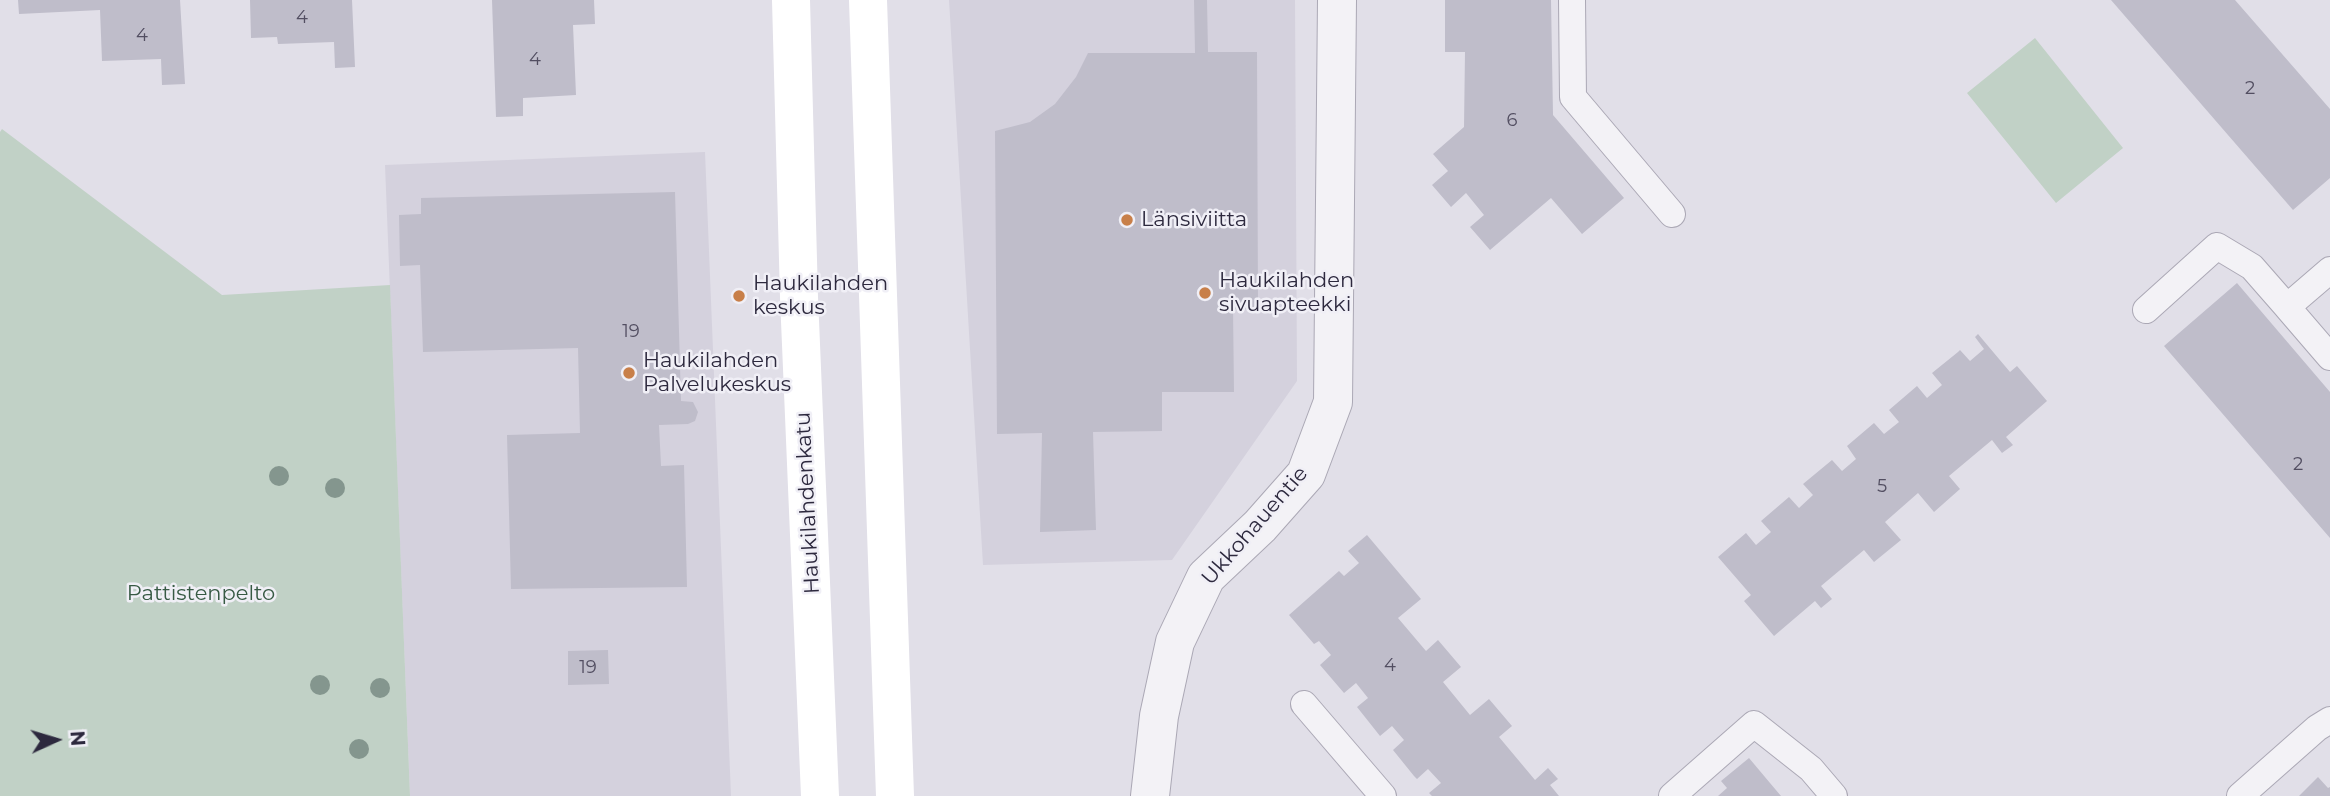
<!DOCTYPE html>
<html>
<head>
<meta charset="utf-8">
<style>
	body { margin:0 }
	#map { position:relative; width:2330px; height:796px; overflow:hidden; background:#e1dfe8; font-family:Montserrat,sans-serif }
	canvas { display:block }
	.north { position:absolute; left:21px; top:705px; width:70px; height:70px; -webkit-text-stroke:5px #f0eff6; paint-order:stroke; rotate:86deg; font-size:19px; font-weight:700; line-height:28px; text-align:center; color:#2d293e }
	.north::after { content:''; display:block; margin:auto; width:24px; height:32px; background:#2d293e; clip-path:polygon(50% 0,100% 100%,50% 72%,0 100%) }
</style>
</head>
<body>
<div id="map">
<canvas width="2330" height="796"></canvas>
<div class="north">N</div>
</div>
<script>
const ctx = document.querySelector('canvas').getContext('2d');
ctx.lineJoin = 'round';
function fillPath(path, color) { ctx.fillStyle = color; ctx.fill(path, 'evenodd'); }
const poly = rows => new Path2D(rows.map(r => 'M' + r).join(''));
function trace(path, color, width, dash) { ctx.strokeStyle = color; ctx.lineWidth = width; ctx.lineCap = dash ? 'butt' : 'round'; ctx.setLineDash(dash || []); ctx.stroke(path); }
function write(font, color, halo, rows, align = 'center') {
  ctx.font = font + ' Montserrat,sans-serif'; ctx.lineWidth = 5; ctx.setLineDash([]); ctx.textBaseline = 'middle'; ctx.strokeStyle = halo; ctx.fillStyle = color; for (const [text, x, y, turn = 0] of rows) {
    ctx.save(); ctx.translate(x, y); ctx.rotate((+turn || 0) * Math.PI / 180); ctx.textAlign = isNaN(turn) ? turn : align; if (halo) ctx.strokeText(text, 0, 0); ctx.fillText(text, 0, 0); ctx.restore();
  }
}
const built = poly([
	[949,0,1295,0,1297,381,1172,560,983,565],
	[705,152,731,796,410,796,385,165]
]);
const green = poly([
	[2035,38,2123,148,2056,203,1967,93],
	[2,129,222,295,390,285,410,796,0,796,0,132]
]);
const building = poly([
	[18,0,180,0,185,84,162,85,161,59,102,61,100,10,19,14],
	[250,0,352,0,355,67,335,68,334,42,278,44,277,37,251,38],
	[492,0,594,0,595,24,573,25,576,95,523,98,523,116,496,117],
	[1194,0,1207,0,1208,52,1257,52,1258,309,1233,309,1234,392,1162,392,1162,431,1093,432,1096,530,1040,532,1042,433,997,434,995,131,1030,122,1055,104,1076,77,1088,53,1195,53],
	[1445,0,1551,0,1553,115,1624,198,1582,234,1551,198,1490,250,1470,227,1484,215,1466,193,1451,207,1432,185,1448,171,1433,154,1464,127,1465,52,1445,52],
	[2111,0,2235,0,2330,109,2330,178,2293,210],
	[675,192,681,401,693,402,698,412,695,421,688,424,659,425,661,466,684,465,687,587,511,589,507,435,580,433,578,348,423,352,420,265,400,266,399,215,421,214,421,198],
	[2237,283,2330,392,2330,538,2164,346],
	[1978,334,2010,372,2017,366,2047,401,2006,437,2013,445,2002,453,1992,440,1949,476,1960,489,1934,512,1918,493,1885,522,1901,540,1874,562,1864,550,1821,586,1832,599,1821,608,1815,601,1774,636,1744,601,1751,595,1718,557,1746,533,1756,545,1771,532,1761,521,1789,497,1799,508,1813,495,1803,484,1832,460,1842,471,1856,459,1847,446,1874,423,1884,434,1899,422,1889,410,1917,386,1927,398,1942,385,1932,373,1958,352,1960,350,1970,361,1984,349,1975,337],
	[1367,535,1421,599,1398,618,1426,651,1438,640,1461,667,1443,682,1470,715,1489,699,1512,726,1499,737,1535,780,1548,768,1558,779,1550,785,1559,796,1432,796,1429,793,1441,783,1428,769,1417,779,1414,776,1393,750,1404,740,1392,726,1380,736,1357,707,1368,698,1356,683,1344,693,1320,665,1331,655,1319,641,1314,644,1289,615,1339,571,1344,576,1359,563,1348,551],
	[608,650,609,684,568,685,568,651],
	[1749,758,1770,783,1781,796,1718,796,1727,788,1721,781],
	[2318,777,2328,788,2330,787,2330,796,2299,796]
]);
const lane = poly([
	[1572,0,1573,97,1672,214],
	[2330,270,2287,307,2330,357],
	[2146,310,2217,246,2252,267,2287,307],
	[1304,704,1383,796],
	[1672,796,1754,724,1811,769,1834,796],
	[2240,796,2317,728,2330,720]
]);
const street = poly([
	[1150,796,1159,716,1175,642,1206,577,1260,526,1306,474,1333,402,1337,0]
]);
const secondary = poly([
	[791,0,799,297,820,796],
	[868,0,895,796]
]);
const trees = [
	[279,476],
	[335,488],
	[320,685],
	[380,688],
	[359,749]
];
const markers = [
	[1127,220,7,"#c87f49"],
	[1205,293,7,"#c87f49"],
	[739,296,7,"#c87f49"],
	[629,373,7,"#c87f49"]
];
const numberNames = [
	["4",302,18],
	["4",142,36],
	["4",535,60],
	["2",2250,89],
	["6",1512,121],
	["19",631,332],
	["2",2298,465],
	["5",1882,487],
	["4",1390,666],
	["19",588,668]
];
const poiNames = [
	["Länsiviitta",1141,220],
	["Haukilahden",1219,281],
	["sivuapteekki",1219,305],
	["Haukilahden",753,284],
	["keskus",753,308],
	["Haukilahden",643,361],
	["Palvelukeskus",643,385]
];
const streetNames = [
	["Haukilahdenkatu",808,503,-93],
	["Ukkohauentie",1255,526,-49]
];
const parkNames = [
	["Pattistenpelto",201,594]
];
fillPath(built, '#d4d1dd');
fillPath(green, '#c1d1c6');
fillPath(building, '#bfbdca');
trace(lane, '#aba8b5', 28);
trace(street, '#aba8b5', 40);
trace(lane, '#f3f2f6', 26);
trace(street, '#f3f2f6', 38);
trace(secondary, '#fff', 38);
ctx.fillStyle = '#84968e';
for (const [x, y] of trees) { ctx.beginPath(); ctx.arc(x, y, 10, 0, 2 * Math.PI); ctx.fill(); }
for (const [x, y, r, color] of markers) { const dot = new Path2D(); dot.arc(x, y, r, 0, 2 * Math.PI); ctx.fillStyle = color; ctx.fill(dot); trace(dot, '#f0eff6', 2.5); }
write('18px', '#524e61', null, numberNames);
write('21px', '#2d293e', '#f0eff6', poiNames, 'left');
write('21px', '#2d293e', '#f0eff6', streetNames);
write('21px', '#375a44', '#f0eff6', parkNames);
</script>
</body>
</html>
